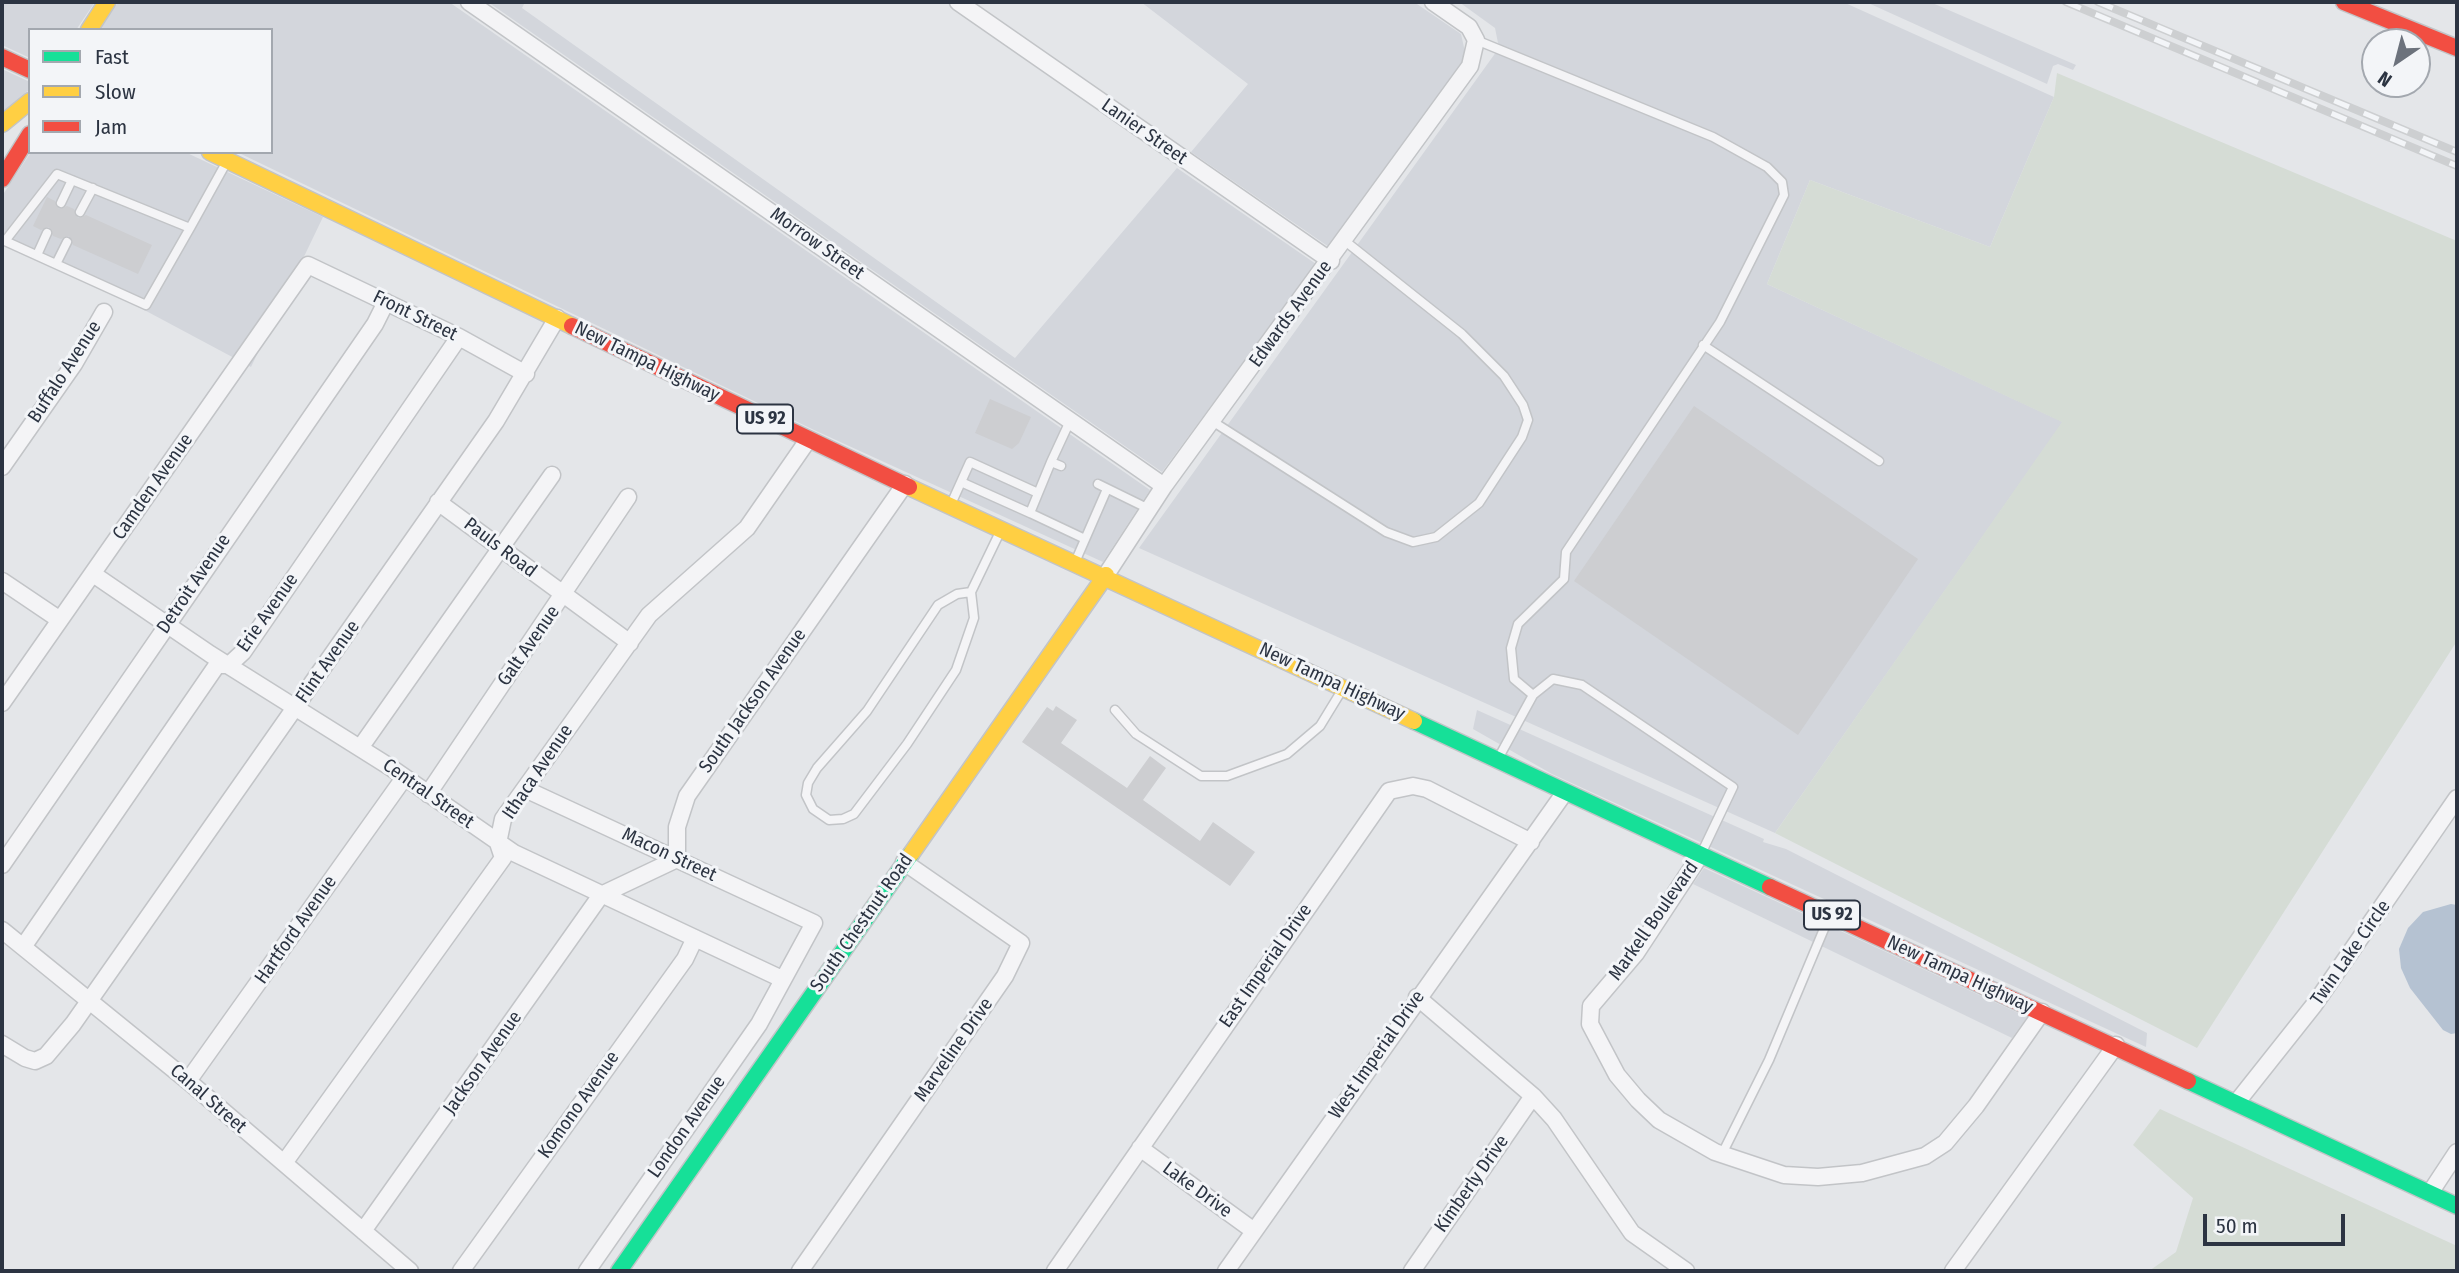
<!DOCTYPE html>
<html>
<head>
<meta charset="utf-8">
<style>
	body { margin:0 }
	#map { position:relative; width:2459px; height:1273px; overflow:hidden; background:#e4e6e9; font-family:"Fira Sans Condensed",sans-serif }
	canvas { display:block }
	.frame { position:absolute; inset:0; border:4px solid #2c3442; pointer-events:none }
	.legend { position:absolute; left:28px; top:28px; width:245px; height:126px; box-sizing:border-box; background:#f3f5f8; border:2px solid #a3a8af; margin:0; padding:9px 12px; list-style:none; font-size:21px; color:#2c3442 }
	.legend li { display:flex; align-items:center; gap:14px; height:35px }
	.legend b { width:35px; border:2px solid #a3a8af }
	.north { position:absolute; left:2361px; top:28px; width:70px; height:70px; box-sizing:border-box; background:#f3f5f8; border:2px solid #a3a8af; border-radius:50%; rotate:215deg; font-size:19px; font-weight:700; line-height:28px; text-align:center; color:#2c3442 }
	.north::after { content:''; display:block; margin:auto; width:24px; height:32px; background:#6c727c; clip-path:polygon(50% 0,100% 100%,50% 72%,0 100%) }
	.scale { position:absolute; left:2203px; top:1214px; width:142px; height:32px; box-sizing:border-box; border:4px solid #2c3442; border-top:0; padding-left:9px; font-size:21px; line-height:24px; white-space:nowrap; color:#2c3442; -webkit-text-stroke:5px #f3f5f8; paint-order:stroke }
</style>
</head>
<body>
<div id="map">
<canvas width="2459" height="1273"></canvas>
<div class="frame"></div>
<ul class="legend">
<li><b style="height:9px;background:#16e098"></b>Fast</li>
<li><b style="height:9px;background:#ffcf43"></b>Slow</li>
<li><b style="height:9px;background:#f24e42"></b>Jam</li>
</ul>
<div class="north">N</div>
<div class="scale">50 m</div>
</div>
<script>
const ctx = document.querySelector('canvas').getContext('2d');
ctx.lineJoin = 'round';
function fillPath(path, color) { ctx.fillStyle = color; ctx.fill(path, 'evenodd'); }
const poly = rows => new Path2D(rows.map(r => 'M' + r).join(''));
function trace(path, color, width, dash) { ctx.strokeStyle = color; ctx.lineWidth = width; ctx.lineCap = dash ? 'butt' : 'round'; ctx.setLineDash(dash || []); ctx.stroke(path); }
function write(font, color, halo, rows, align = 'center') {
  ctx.font = font + ' "Fira Sans Condensed",sans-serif'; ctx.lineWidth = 6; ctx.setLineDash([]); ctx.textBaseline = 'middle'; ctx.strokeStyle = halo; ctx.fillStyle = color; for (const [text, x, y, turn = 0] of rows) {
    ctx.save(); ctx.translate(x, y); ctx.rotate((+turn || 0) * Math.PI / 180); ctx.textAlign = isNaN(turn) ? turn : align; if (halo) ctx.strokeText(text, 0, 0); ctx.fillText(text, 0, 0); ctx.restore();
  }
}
const built = poly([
	[2,2,95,2,76,30,30,30,30,58,2,45],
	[118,2,449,2,1150,490,1103,562,814,430,237,152,271,152,271,30,100,30],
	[488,2,525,2,522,8,1015,358,1177,168,1316,264,1162,472],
	[1141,2,1414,2,1461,34,1465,52,1462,62,1329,247,1191,152,1248,84],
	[1459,2,1843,2,2054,97,1990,247,1810,180,1767,284,2063,422,1775,833,1139,548,1499,48,1495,28],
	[1866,2,1930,2,2076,65,2073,70,2058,64,2053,66,2047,84],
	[2,69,30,82,30,89,2,112],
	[31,152,185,152,323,217,251,367,2,234,2,196],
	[1477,710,1764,839,1763,842,1786,849,2147,1033,2146,1047,1552,774,1473,729],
	[1704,868,2027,1017,2012,1038,1693,884]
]);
const green = poly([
	[2057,73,2457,241,2457,641,2197,1048,1775,833,2062,422,1767,284,1810,180,1990,247,2054,97],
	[2160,1109,2457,1246,2457,1271,2149,1271,2176,1252,2193,1198,2133,1145]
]);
const water = poly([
	[2451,904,2457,905,2457,1033,2451,1034,2443,1030,2410,988,2401,968,2399,949,2408,928,2423,912]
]);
const building = poly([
	[47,197,55,201,59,209,67,206,74,209,78,218,86,215,152,245,138,274,73,245,69,236,61,239,53,236,49,227,41,230,33,226],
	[990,399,1031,417,1019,443,1012,449,975,433],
	[1694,406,1918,559,1798,735,1574,581],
	[1056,706,1077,720,1061,743,1127,788,1150,756,1166,768,1143,800,1200,841,1213,822,1255,852,1230,886,1022,742,1047,707,1053,711]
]);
const lane = poly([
	[1476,40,1713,137,1767,167,1782,182,1784,195,1720,322,1566,552,1564,579,1518,624,1511,648,1514,679,1533,695],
	[61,203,72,180],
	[80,212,93,188],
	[190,228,146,305,5,241,57,174,190,228,226,163],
	[37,255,47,233],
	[56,264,67,242],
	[1703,345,1879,461],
	[1212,421,1386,532,1413,542,1436,537,1479,503,1522,437,1528,420,1523,405,1504,376,1462,334,1345,241],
	[1051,462,1030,513,1085,539],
	[1061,466,1051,462,1070,421],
	[961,482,1030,513],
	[1098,484,1149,509],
	[952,502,970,462,1038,493],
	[1076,560,1107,489],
	[971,592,957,594,938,605,867,711,817,768,808,783,806,795,813,809,829,820,843,819,854,814,907,744,956,670,974,618,971,592,999,534],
	[1115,710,1136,734,1201,776,1227,776,1287,754,1320,726,1342,690],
	[1499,757,1533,695,1553,679,1582,685,1733,787,1702,852],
	[1722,1154,1769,1060,1829,917]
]);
const street = poly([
	[469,2,1164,486],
	[958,2,1331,261],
	[2,467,74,364,104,312],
	[438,502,630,643],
	[93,574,210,654,390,767,514,853,782,979],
	[1106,575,1164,486,1470,66,1476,40,1469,27,1433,2],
	[2,581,60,620],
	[2,703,308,265,459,337,526,374],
	[360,748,552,475],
	[525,789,814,923,759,1024,587,1271],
	[428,794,628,497],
	[1701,854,1636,953,1591,1006,1590,1024,1617,1075,1638,1100,1659,1120,1715,1152,1784,1175,1818,1177,1862,1173,1925,1156,1945,1143,1976,1106,2042,1012],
	[2,865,375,324,386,302],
	[2,930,188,1081,410,1271],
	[23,947,217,665,229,665,243,652,459,337],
	[1417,997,1533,1096,1554,1119,1632,1233,1686,1271],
	[2,1044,25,1058,35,1061,46,1056,73,1024,496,421,557,318],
	[188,1081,404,778],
	[2237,1102,2314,1005,2457,798],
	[1140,1148,1254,1231],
	[284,1163,503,858,498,843,503,819,649,615,747,528,808,440],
	[2430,1193,2457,1152],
	[363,1231,601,895,677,859,677,827,687,796,905,484],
	[461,1271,685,959,695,938],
	[800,1271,1005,976,1021,943,904,862],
	[1055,1271,1389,791,1413,786,1427,789,1531,842],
	[1226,1271,1565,792],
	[1412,1271,1533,1096],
	[1953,1271,2116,1045]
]);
const fast = poly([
	[1414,721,1770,887],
	[2188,1081,2457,1206],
	[619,1271,911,854]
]);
const slow = poly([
	[89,30,107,2],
	[2,124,30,101],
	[210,152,572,326],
	[909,487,1414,721],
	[911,854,1106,575]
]);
const jam = poly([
	[2344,2,2457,48],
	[2,57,30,70],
	[2,179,30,134],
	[572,326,909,487],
	[1770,887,2188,1081]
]);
const rail = poly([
	[2066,2,2457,166],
	[2098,2,2457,152]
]);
const shields = [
	[765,419,56],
	[1832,915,56]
];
const shieldNames = [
	["US 92",765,419],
	["US 92",1832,915]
];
const streetNames = [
	["Lanier Street",1144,132,35],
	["Morrow Street",817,244,35],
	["Edwards Avenue",1291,314,-54],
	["Front Street",415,316,26],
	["New Tampa Highway",647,362,26],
	["Buffalo Avenue",65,372,-57],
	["Camden Avenue",153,487,-55],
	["Pauls Road",500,548,37],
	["Detroit Avenue",194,584,-56],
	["Erie Avenue",268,613,-55],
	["Galt Avenue",529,646,-55],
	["Flint Avenue",328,662,-55],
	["New Tampa Highway",1332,682,25],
	["South Jackson Avenue",753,701,-55],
	["Ithaca Avenue",538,772,-56],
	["Central Street",428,794,35],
	["Macon Street",669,855,25],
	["Markell Boulevard",1654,921,-55],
	["South Chestnut Road",862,923,-55],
	["Hartford Avenue",296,930,-55],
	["Twin Lake Circle",2351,953,-55],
	["East Imperial Drive",1266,966,-55],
	["New Tampa Highway",1960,975,25],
	["Marveline Drive",954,1050,-55],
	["West Imperial Drive",1377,1055,-55],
	["Jackson Avenue",483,1063,-55],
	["Canal Street",208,1099,41],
	["Komono Avenue",579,1105,-55],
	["London Avenue",687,1127,-55],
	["Kimberly Drive",1472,1184,-55],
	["Lake Drive",1197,1190,36]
];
fillPath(built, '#d3d6dc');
fillPath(green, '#d5dcd5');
fillPath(water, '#b5c2d2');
fillPath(building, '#cdced1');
trace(lane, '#c2c4c7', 11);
trace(street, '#c2c4c7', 19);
trace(fast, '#c2c4c7', 19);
trace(slow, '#c2c4c7', 19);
trace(jam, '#c2c4c7', 19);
trace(lane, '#f4f4f6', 8);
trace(street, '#f4f4f6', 16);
trace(fast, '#16e098', 16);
trace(slow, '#ffcf43', 16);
trace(jam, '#f24e42', 16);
trace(rail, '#cdcfd1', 8);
trace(rail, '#f3f5f8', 5, [16]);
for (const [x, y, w] of shields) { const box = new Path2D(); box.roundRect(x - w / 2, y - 14.5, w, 29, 5); ctx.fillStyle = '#f3f5f8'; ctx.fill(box); trace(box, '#2c3442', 2); }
write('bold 18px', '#2c3442', null, shieldNames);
write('19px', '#2c3442', '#f3f5f8', streetNames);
</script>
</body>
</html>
